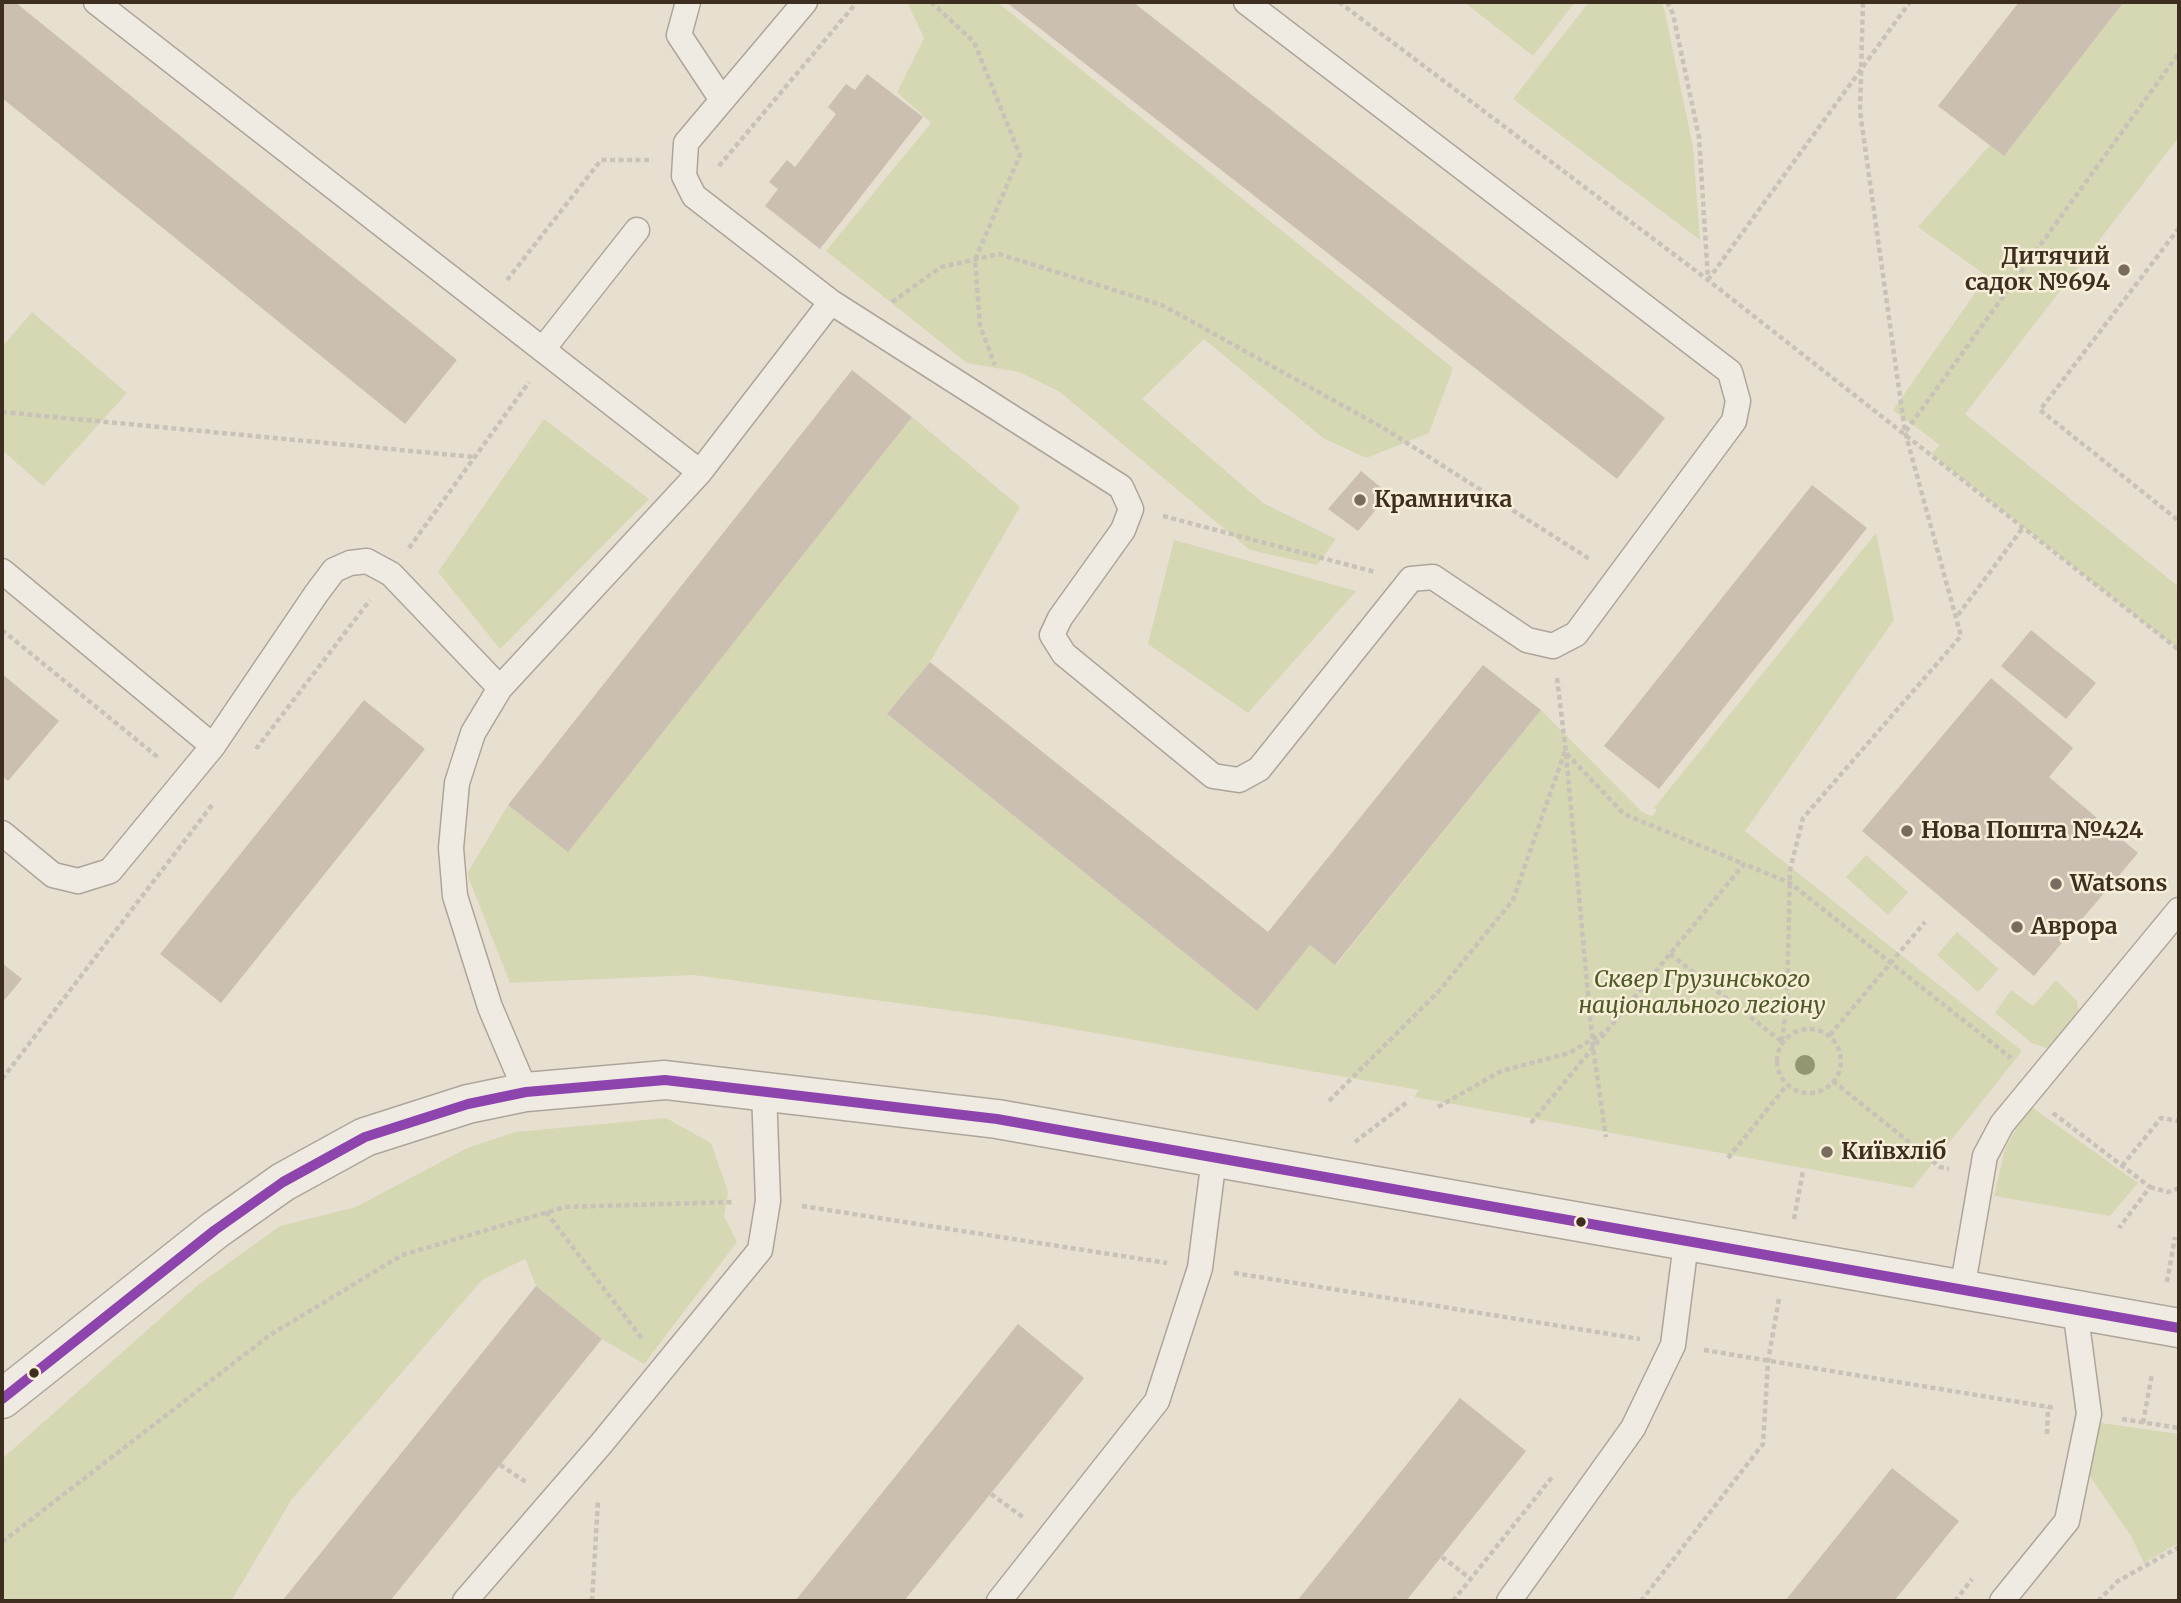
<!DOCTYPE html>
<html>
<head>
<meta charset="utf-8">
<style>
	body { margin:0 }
	#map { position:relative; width:2181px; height:1603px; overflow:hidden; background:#e7e0d1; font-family:Merriweather,serif }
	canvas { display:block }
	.frame { position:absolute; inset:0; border:4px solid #3d2e20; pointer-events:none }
</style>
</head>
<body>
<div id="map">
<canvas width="2181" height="1603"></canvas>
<div class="frame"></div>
</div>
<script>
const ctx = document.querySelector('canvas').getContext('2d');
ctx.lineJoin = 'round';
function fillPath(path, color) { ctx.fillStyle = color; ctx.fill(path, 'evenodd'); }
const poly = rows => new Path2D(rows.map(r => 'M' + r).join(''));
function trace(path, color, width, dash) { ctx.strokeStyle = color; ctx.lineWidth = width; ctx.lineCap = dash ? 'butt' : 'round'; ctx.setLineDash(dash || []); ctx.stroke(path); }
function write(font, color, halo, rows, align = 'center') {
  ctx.font = font + ' Merriweather,serif'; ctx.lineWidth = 5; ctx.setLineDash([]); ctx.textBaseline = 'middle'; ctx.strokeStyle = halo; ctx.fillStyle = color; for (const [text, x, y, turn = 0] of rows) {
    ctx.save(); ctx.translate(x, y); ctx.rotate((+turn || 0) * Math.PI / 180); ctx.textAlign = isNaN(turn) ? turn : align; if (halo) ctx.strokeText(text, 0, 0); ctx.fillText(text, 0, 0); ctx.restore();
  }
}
const green = poly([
	[907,2,997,2,1453,368,1429,433,1366,458,1323,438,1204,339,1142,399,1263,503,1336,539,1317,565,1250,550,1060,392,1019,372,967,363,826,251,931,123,897,92,924,38],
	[1464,2,1575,2,1533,56],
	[1589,2,1661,2,1664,8,1693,147,1700,240,1513,99],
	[2124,2,2179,2,2179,137,1965,414,2179,587,2179,650,1931,454,1940,445,1893,410,1987,276,1918,227,1990,145,2004,156],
	[32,312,127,393,43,486,2,450,2,347],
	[912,417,1020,507,930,662,888,715,1257,1011,1310,945,1336,965,1541,710,1642,812,1652,816,1657,810,1654,808,1876,533,1894,620,1745,831,2022,1051,1913,1188,1414,1097,1419,1090,1027,1021,694,975,510,983,467,874,508,805,568,851],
	[544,419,649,499,500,649,438,572],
	[1174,540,1356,591,1248,713,1148,644],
	[1866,855,1908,892,1888,915,1846,877],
	[1957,932,1999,969,1978,992,1937,955],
	[2056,980,2077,1001,2080,1021,2049,1049,2032,1043,1995,1013,2011,990,2033,1006],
	[2029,1105,2138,1183,2110,1216,1994,1196,2005,1149],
	[666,1118,711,1143,728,1192,724,1216,737,1242,644,1364,602,1339,536,1286,525,1259,482,1280,292,1499,231,1601,2,1601,2,1459,198,1285,280,1226,356,1207,467,1148,515,1132],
	[2094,1422,2179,1434,2179,1543,2144,1563,2131,1536,2087,1472]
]);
const building = poly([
	[2,2,15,2,457,360,405,424,2,98],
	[1006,2,1133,2,1665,418,1617,479],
	[2019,2,2124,2,2004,156,1938,106],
	[867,74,923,117,820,249,765,206,778,189,769,182,787,160,795,167,836,114,828,107,846,84,855,90],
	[852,370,912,417,568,852,508,805],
	[1361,471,1389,494,1358,531,1328,509],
	[1812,485,1867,528,1659,789,1604,746],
	[2031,630,2096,683,2066,719,2001,666],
	[930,662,1268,932,1483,665,1541,710,1335,965,1310,945,1257,1011,887,714],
	[2,674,59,721,8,781,2,776],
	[1991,678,2073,748,2049,777,2138,853,2034,976,1862,831],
	[364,700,425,749,221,1003,160,954],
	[2,963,22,979,2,1003],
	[536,1286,602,1339,500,1465,390,1601,282,1601],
	[1018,1324,1084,1378,904,1601,795,1601],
	[1460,1398,1526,1451,1406,1601,1297,1601],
	[1892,1468,1959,1521,1894,1601,1785,1601]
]);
const path = poly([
	[931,2,974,42,1020,155,975,260,980,326,995,365],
	[1339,2,1708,280,2179,650],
	[1667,2,1673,14,1699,137,1708,279],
	[719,166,857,2],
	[2179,228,2040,410,2179,521],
	[507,280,601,160,653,160],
	[1708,280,1910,2],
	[892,302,941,267,999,254,1162,305,1385,429,1591,560],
	[2,412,474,457],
	[1906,431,2179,53],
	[1163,516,1375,572],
	[409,548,529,382],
	[1958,615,2022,529],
	[2,630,160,759],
	[1557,678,1566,753,1624,814,1744,864],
	[256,749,370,600],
	[1566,754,1593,1048,1606,1137],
	[1670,954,1781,1041],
	'1777 1061a32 32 0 1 1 64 0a32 32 0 1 1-64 0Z',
	[1830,1035,1925,922],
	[1782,1041,1787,1000,1790,870,1803,818,1961,636,1905,432,1860,111,1863,2],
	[2,1079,212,805],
	[1833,1081,1940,1167,1949,1169],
	[1329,1101,1439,991,1513,900,1565,751],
	[1438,1107,1501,1071,1569,1053,1603,1033],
	[2053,1113,2150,1187,2119,1228],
	[1531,1123,1744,864,1790,883,2011,1058],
	[1355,1142,1407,1102],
	[1728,1158,1787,1085],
	[2122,1166,2161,1118,2179,1121],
	[2150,1187,2168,1192,2179,1188],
	[802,1206,1167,1263],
	[546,1212,643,1340],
	[1794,1219,1803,1171],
	[1234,1273,1640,1339],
	[2167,1282,2175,1237],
	[1704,1350,2055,1408],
	[2122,1419,2179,1428],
	[2143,1423,2152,1374],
	[2047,1434,2048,1407],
	[500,1465,526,1482],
	[991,1494,1024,1518],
	[2,1542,270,1335,402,1255,565,1207,734,1202],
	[1442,1557,1471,1579],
	[592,1601,598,1501],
	[1453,1601,1553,1476],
	[1641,1601,1763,1444,1768,1361,1779,1299],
	[1955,1601,1972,1579],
	[2098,1601,2118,1581,2179,1547]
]);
const service = poly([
	[96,2,700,472],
	[688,2,679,35,722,100],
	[805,2,686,143,684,176,694,196,831,302,1121,487,1131,509,1123,530,1060,618,1052,635,1064,654,1213,776,1239,780,1259,769,1411,579,1433,577,1527,640,1553,646,1576,634,1734,421,1738,401,1730,372,1246,2],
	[543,349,637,230],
	[2,571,213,746],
	[2,833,53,875,78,881,110,871,213,746,316,594,334,570,350,563,367,561,391,574,500,688],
	[526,1092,490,1007,455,896,451,848,457,783,473,733,500,688,700,472,831,302],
	[1962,1290,1985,1156,2002,1124,2179,910],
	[465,1601,601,1444,760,1250,768,1201,764,1091],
	[999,1601,1157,1401,1200,1268,1214,1158],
	[1509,1601,1633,1428,1673,1345,1686,1243],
	[2002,1601,2067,1521,2089,1414,2075,1309]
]);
const tertiary = poly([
	[2,1399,215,1230,283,1182,365,1137,468,1104,526,1092,665,1080,997,1119,2179,1328]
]);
const bus1 = poly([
	[2,1399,215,1230,283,1182,365,1137,468,1104,526,1092,665,1080,997,1119,2179,1328]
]);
const trees = [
	[1805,1065]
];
const markers = [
	[2124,270,7,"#786c5e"],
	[1360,500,7,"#786c5e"],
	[1907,831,7,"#786c5e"],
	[2056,884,7,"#786c5e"],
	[2017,927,7,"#786c5e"],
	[1827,1152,7,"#786c5e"],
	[1581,1222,6,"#3d2e20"],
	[34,1373,6,"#3d2e20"]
];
const poiNames = [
	["Дитячий",2110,257,"right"],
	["садок №694",2110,283,"right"],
	["Крамничка",1374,500],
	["Нова Пошта №424",1921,831],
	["Watsons",2070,884],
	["Аврора",2031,927],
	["Київхліб",1841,1152]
];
const parkNames = [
	["Сквер Грузинського",1702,980],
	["національного легіону",1702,1006]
];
fillPath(green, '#d6d7b3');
fillPath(building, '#cbbfb2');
trace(service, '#ada599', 27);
trace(tertiary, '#ada599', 41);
trace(path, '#c8c2b9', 4.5, [5, 3.5]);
trace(service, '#efebe3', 24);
trace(tertiary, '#efebe3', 38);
trace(bus1, '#8e44ad', 10);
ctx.fillStyle = '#929673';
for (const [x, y] of trees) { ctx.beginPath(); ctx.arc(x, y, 10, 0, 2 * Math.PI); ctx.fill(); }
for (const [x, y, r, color] of markers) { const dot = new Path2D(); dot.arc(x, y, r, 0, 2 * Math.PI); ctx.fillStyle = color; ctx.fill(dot); trace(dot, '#f7eed8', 2.5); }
write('bold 23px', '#3d2e20', '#f7eed8', poiNames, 'left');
write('italic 23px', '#4d5a26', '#f7eed8', parkNames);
</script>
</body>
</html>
